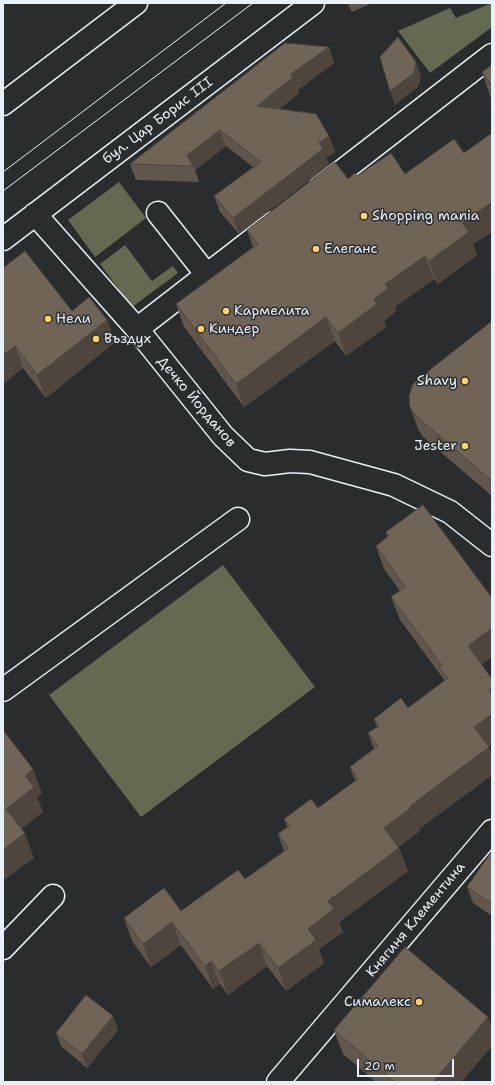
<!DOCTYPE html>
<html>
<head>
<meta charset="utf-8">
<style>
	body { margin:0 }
	#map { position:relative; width:495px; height:1085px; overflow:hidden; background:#2a2d2e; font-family:"Shantell Sans",sans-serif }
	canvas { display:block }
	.frame { position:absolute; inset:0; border:4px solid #e8f1f8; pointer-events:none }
	.scale { position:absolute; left:357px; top:1059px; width:97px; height:18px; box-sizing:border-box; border:2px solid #e8f1f8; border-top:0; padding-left:5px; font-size:12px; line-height:14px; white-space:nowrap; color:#e8f1f8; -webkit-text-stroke:3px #2a2d2e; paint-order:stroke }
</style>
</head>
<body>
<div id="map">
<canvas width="495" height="1085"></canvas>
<div class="frame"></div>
<div class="scale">20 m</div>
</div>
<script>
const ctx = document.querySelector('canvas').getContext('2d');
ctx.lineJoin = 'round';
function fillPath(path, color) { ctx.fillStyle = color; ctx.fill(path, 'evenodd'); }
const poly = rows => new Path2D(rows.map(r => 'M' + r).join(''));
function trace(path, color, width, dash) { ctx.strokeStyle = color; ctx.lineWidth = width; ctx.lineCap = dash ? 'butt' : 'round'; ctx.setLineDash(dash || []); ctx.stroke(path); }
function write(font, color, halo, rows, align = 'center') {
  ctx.font = font + ' "Shantell Sans",sans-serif'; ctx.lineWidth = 3; ctx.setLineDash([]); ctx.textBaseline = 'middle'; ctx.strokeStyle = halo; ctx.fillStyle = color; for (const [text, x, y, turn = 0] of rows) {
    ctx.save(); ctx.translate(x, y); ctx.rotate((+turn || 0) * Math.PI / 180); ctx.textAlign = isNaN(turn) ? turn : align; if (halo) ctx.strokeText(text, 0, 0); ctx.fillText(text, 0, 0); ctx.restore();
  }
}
const green = poly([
	[492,3,492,27,430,73,398,31,450,8,456,18],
	[119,182,146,218,95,257,68,220],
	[125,245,152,281,173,266,178,273,132,307,100,264],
	[223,565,315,687,141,817,49,695]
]);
const minor = poly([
	[319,189,492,55],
	[158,213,207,275],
	[35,214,137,329,223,436,248,460,265,464,290,461,310,462,394,485,450,512,492,545],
	[3,239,313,3],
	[137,329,274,223],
	[3,690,238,519],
	[3,948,53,896],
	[278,1082,492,831]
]);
const major = poly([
	[3,104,136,3]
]);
const tram = poly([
	[3,172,226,3],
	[3,191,253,3]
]);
const wall = poly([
	[347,3,372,3,352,12],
	[329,47,334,63,298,90,299,93,279,109,329,136,335,152,326,158,329,165,239,234,220,212,214,196,253,167,226,146,195,170,199,182,136,180,130,164],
	[492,65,492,98,490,96,482,72],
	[492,133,492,232,473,244,477,255,438,284,434,279,395,307,396,311,384,321,386,327,346,356,335,341,244,407,184,327,176,304,253,247,247,230,348,179,357,176,405,174,464,153],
	[3,268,72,311,107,320,115,342,46,398,23,368,3,384],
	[492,321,492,496,423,437,418,429,410,407],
	[423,505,482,665,488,746,492,755,492,775,419,829,420,831,398,847,408,871,339,922,343,932,319,949,324,963,286,991,267,966,228,995,220,984,213,989,181,945,151,967,132,941,124,918,181,911,245,879,284,851,278,834,287,827,284,819,318,808,355,781,350,767,374,749,368,733,377,727,374,719,408,708,445,681,400,620,391,597,400,591,384,569,376,546,387,537,386,532],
	[492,851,492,916,473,903,467,887],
	[113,1016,118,1030,87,1068,61,1046,56,1033],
	[488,1017,492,1028,492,1046,461,1082,376,1082,343,1054,334,1030]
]);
const shadedWall = poly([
	[329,47,334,63,298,90,299,93,263,122,257,106,291,74],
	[416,62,421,76,419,86,395,105,390,91],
	[220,130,226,146,195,170,193,166,187,155],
	[329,136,335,152,326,158,329,165,239,234,233,218,319,143],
	[492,202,492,232,473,244,477,255,438,284,429,261,462,223],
	[425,256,434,279,395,307,396,311,384,321,386,327,346,356,338,333,374,299,385,284],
	[326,317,335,341,244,407,236,384],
	[107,320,115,342,46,398,37,375],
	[15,346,23,368,3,384,3,355],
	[492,628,492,657,476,669,468,646],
	[492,688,492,700,489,690],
	[492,714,492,744,483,750,474,727],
	[489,747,492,755,492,775,419,829,420,831,393,851,384,828,410,806],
	[33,769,42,793,37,797,43,812,15,834,6,809,25,776],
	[25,833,34,858,3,881,3,850],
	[399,848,408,871,339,922,343,932,319,949,324,963,286,991,278,968,328,901],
	[172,922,181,945,151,967,143,944],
	[259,943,267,966,228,995,219,971],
	[211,961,220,984,213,989,205,966],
	[113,1016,118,1030,87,1068,82,1054],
	[488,1017,492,1028,492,1046,461,1082,433,1082]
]);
const building = poly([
	[398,37,416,62,414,73,390,91,380,57,398,37],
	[285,43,329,47,291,74,293,77,257,106,316,114,329,136,319,143,323,149,233,218,214,196,261,162,220,130,187,155,193,166,130,164,285,43],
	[492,65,492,86,482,72,492,65],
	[492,133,492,202,462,223,469,232,429,261,425,256,385,284,388,288,374,299,377,304,338,333,326,317,236,384,176,304,258,244,247,230,335,162,348,179,355,173,357,176,391,153,405,174,454,139,464,153,492,133],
	[25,251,72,311,89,297,107,320,37,375,15,346,3,355,3,268,25,251],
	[492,321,492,481,415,415,410,407,409,396,413,384,431,369,492,321],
	[423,505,492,598,492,628,468,646,492,679,492,688,489,690,492,695,492,714,474,727,489,747,410,806,411,808,384,828,399,848,328,901,334,909,308,929,316,940,278,968,259,943,219,971,211,961,205,966,172,922,143,944,124,918,164,888,181,911,238,870,245,879,289,848,278,834,289,826,284,819,311,799,318,808,358,779,350,767,378,746,368,733,379,726,374,719,401,698,408,708,448,678,439,667,442,665,391,597,405,587,376,546,389,536,386,532,423,505],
	[3,730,33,769,25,776,34,787,6,809,25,833,3,850,3,730],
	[492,851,492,904,467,887,492,851],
	[405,947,488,1017,433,1082,395,1082,334,1030,405,947],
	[86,995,113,1016,82,1054,56,1033,86,995]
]);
const markers = [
	[364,216,4,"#ffd166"],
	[316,249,4,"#ffd166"],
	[226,311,4,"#ffd166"],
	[48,319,4,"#ffd166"],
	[201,329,4,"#ffd166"],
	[96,339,4,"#ffd166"],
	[465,381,4,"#ffd166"],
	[465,446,4,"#ffd166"],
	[419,1002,4,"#ffd166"]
];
const streetNames = [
	["бул. Цар Борис III",158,121,-37],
	["Дечко Йорданов",196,402,50],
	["Княгиня Клементина",416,920,-50]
];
const poiNames = [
	["Shopping mania",372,216],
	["Елеганс",324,249],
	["Кармелита",234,311],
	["Нели",56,319],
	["Киндер",209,329],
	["Въздух",104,339],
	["Shavy",457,381,"right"],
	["Jester",457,446,"right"],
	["Сималекс",411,1002,"right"]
];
fillPath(green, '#636a50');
trace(minor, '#e8f1f8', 25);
trace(major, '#e8f1f8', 25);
trace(minor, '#2a2d2e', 22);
trace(major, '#2a2d2e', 22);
trace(tram, '#e8f1f8', 1);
fillPath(wall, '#60564b');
fillPath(shadedWall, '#4e463d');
fillPath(building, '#706457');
trace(building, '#4e463d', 1);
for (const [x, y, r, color] of markers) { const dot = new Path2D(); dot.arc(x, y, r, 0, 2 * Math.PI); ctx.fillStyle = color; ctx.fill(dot); trace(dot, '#2a2d2e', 1.5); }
write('14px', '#e8f1f8', '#2a2d2e', streetNames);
write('14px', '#e8f1f8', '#2a2d2e', poiNames, 'left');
</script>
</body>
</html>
